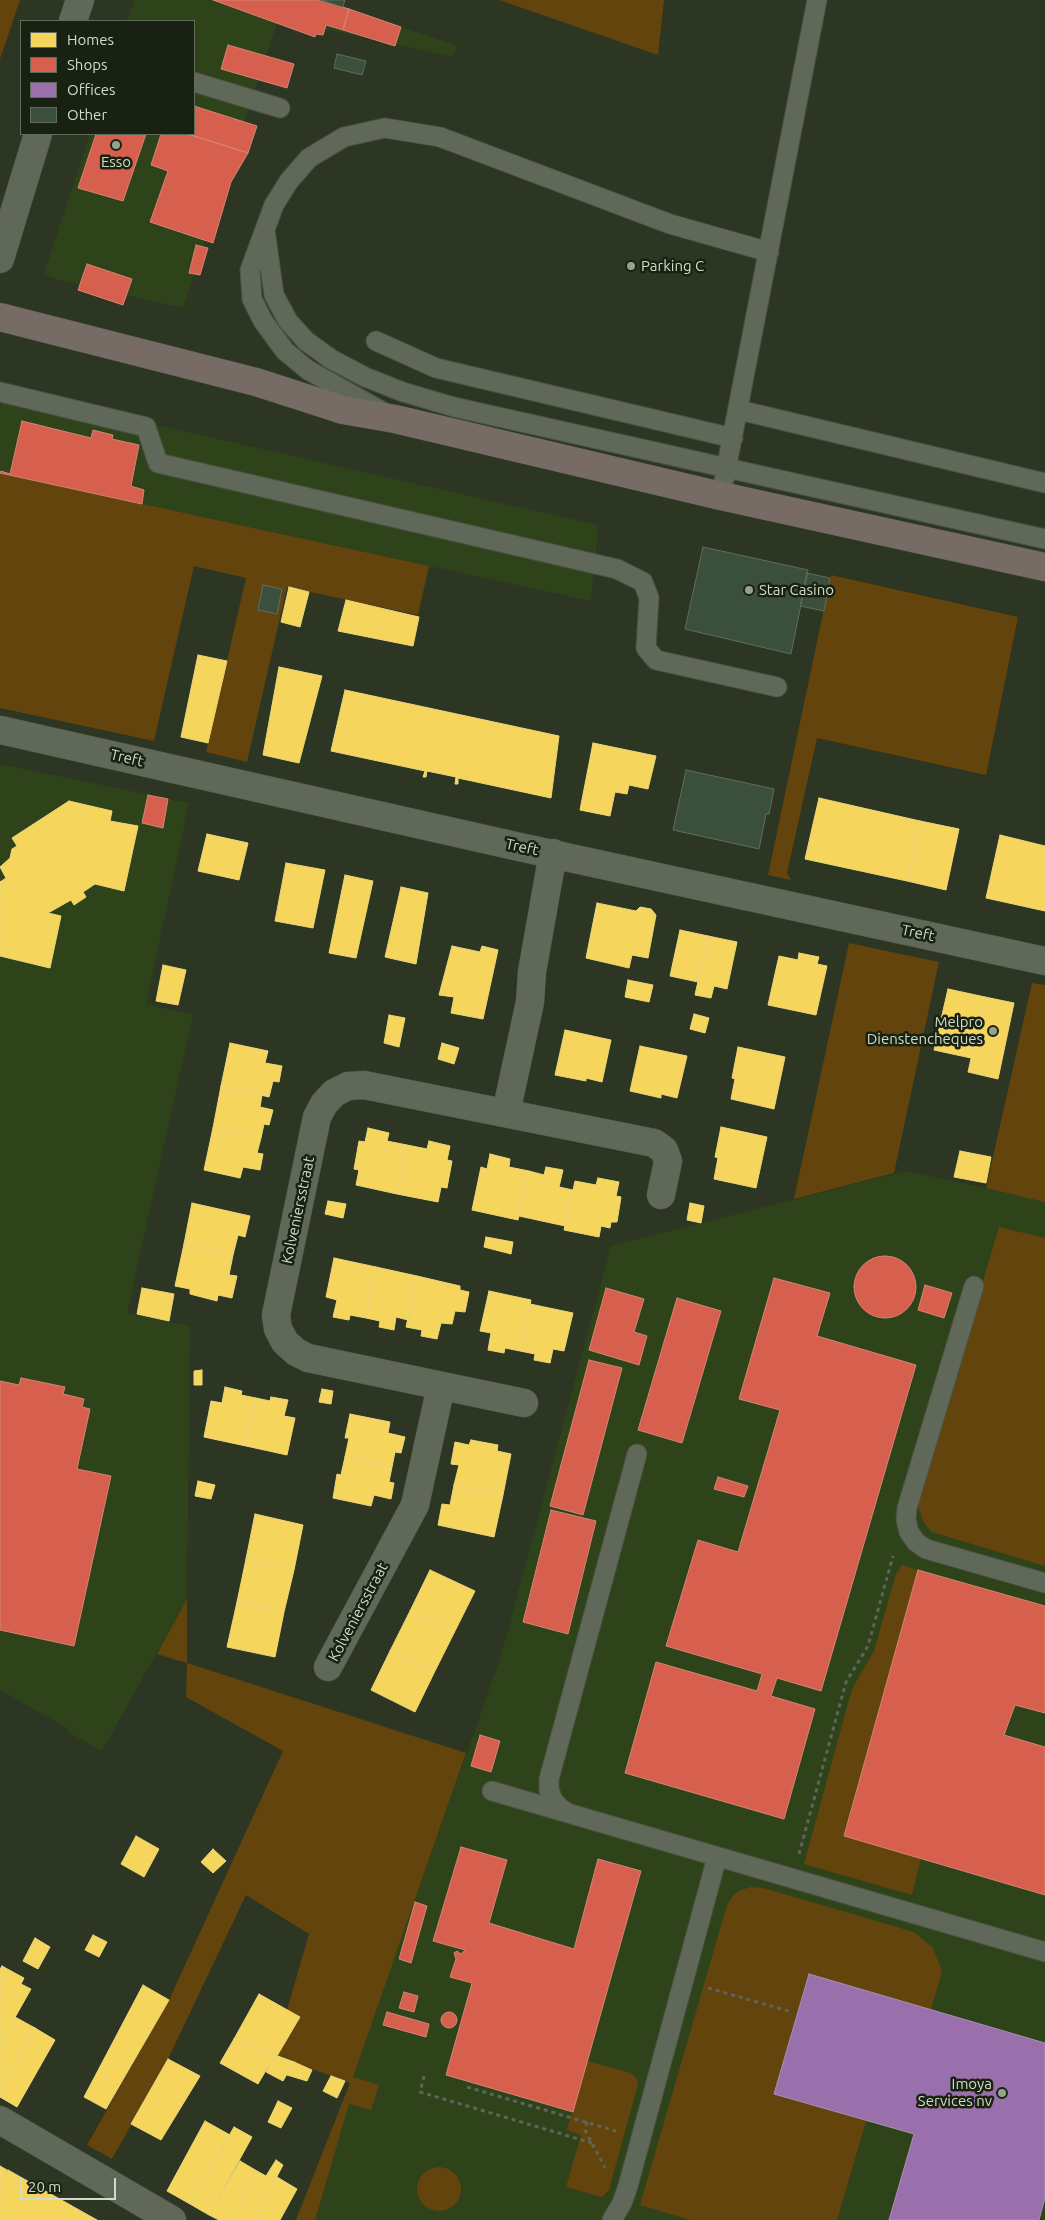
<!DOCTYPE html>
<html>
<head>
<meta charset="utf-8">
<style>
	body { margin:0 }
	#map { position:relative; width:1045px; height:2220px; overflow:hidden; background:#2c3622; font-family:Ubuntu,sans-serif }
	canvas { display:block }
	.legend { position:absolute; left:20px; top:20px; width:175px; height:115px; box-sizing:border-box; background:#192212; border:1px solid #626c5a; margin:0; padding:6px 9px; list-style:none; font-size:15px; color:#d0dcc7 }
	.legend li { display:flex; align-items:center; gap:10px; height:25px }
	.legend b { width:25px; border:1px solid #626c5a }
	.scale { position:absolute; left:20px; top:2178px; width:96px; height:22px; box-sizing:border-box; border:2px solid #d0dcc7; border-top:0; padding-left:6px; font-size:15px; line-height:18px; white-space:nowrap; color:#d0dcc7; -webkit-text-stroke:4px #192212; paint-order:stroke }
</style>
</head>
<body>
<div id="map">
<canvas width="1045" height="2220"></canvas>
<ul class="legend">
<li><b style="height:14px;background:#f6d55c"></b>Homes</li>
<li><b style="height:14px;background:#d6604d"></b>Shops</li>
<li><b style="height:14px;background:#9970ab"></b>Offices</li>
<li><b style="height:14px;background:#3b503c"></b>Other</li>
</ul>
<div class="scale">20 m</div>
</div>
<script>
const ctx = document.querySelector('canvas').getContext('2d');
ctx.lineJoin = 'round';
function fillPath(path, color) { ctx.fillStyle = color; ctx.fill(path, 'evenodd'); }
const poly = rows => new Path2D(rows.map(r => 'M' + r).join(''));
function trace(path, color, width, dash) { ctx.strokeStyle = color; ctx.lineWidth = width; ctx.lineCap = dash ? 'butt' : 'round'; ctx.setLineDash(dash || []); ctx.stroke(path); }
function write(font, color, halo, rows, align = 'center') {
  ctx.font = font + ' Ubuntu,sans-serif'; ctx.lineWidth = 5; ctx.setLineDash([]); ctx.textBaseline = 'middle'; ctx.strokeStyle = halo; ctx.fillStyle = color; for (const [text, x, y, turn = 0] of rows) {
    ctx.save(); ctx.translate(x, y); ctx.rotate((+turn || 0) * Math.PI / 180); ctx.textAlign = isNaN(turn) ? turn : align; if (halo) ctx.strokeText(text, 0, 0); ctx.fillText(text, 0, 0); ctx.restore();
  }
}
const built = poly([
	[134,0,319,0,457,46,453,57,325,29,323,35,316,34,315,37,277,23,183,308,55,279,44,274,90,134,194,134,194,21,127,21],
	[6,391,598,525,591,601,0,473,0,408],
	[0,764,189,803,146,1004,193,1015,127,1313,190,1326,187,1599,102,1751,66,1731,67,1728,0,1690],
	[906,1171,1045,1201,1045,2220,296,2220,350,2083,501,1656,611,1246]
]);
const green = poly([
	[0,0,20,0,0,59],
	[499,0,664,0,658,55],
	[0,473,429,566,418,615,287,587,247,762,206,752,246,578,194,566,154,741,0,708],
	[831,575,1018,617,986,775,817,738,787,873,791,880,768,875],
	[849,943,939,962,894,1173,794,1199],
	[1032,983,1045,985,1045,1202,986,1188],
	[999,1227,1045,1238,1045,1566,932,1532,924,1523,917,1504],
	[902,1565,918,1570,844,1836,921,1858,912,1895,804,1864,852,1689,874,1651,896,1574],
	[187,1599,187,1663,466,1753,353,2077,379,2085,371,2110,349,2104,315,2220,296,2220,350,2083,277,2056,300,2018,287,2010,309,1934,246,1895,168,2059,112,2159,87,2145,169,2000,283,1751,186,1697,187,1663,157,1654],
	[751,1887,763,1888,914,1932,933,1948,942,1971,931,2010,808,1975,774,2094,866,2121,837,2220,690,2220,640,2205,727,1905,733,1896,741,1890],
	[587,2061,631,2073,637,2079,638,2084,609,2190,602,2197,566,2187,581,2135,567,2130],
	'417 2189a22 22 0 1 1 44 0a22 22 0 1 1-44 0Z'
]);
const homes = poly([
	[289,587,309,592,300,627,281,622,289,587],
	[346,600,419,617,413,646,338,631,346,600],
	[198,655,227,661,208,743,181,737,198,655],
	[279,667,322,676,299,763,263,755,279,667],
	[345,690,559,736,551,798,458,778,458,784,455,784,456,777,427,771,426,777,423,777,425,771,331,751,345,690],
	[593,743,656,756,648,789,629,785,627,794,615,792,610,816,580,810,593,743],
	[819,798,920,821,907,881,805,859,819,798],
	[69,801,112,811,110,821,138,826,124,891,95,884,83,892,86,897,74,905,71,900,48,913,61,916,50,968,0,956,0,882,6,878,0,867,10,858,12,849,17,846,12,838,69,801],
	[920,821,959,829,946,890,907,881,920,821],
	[207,834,248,843,239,880,198,871,207,834],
	[1000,835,1045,846,1045,911,986,898,1000,835],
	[286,863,325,870,313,928,275,921,286,863],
	[345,875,373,881,356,958,329,953,345,875],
	[401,887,428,893,416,964,385,957,401,887],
	[597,903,636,911,640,907,651,909,656,915,648,958,632,955,629,968,586,958,597,903],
	[680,930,708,936,698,982,670,976,680,930],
	[708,936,737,942,727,989,714,986,711,998,695,995,708,936],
	[452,946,480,952,482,946,498,950,483,1019,451,1013,454,997,439,995,452,946],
	[799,953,819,957,817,964,827,966,816,1015,768,1005,779,956,798,960,799,953],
	[163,965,186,970,178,1005,156,1001,163,965],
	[628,980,653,985,649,1002,625,997,628,980],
	[948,989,985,997,971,1058,934,1050,948,989],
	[985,997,1014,1003,998,1079,968,1072,985,997],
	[694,1014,709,1018,705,1033,690,1029,694,1014],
	[389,1015,405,1018,399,1047,384,1043,389,1015],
	[565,1030,611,1040,602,1082,586,1078,586,1081,555,1075,565,1030],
	[230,1043,268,1051,265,1063,282,1066,279,1082,273,1081,269,1097,221,1086,230,1043],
	[442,1043,459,1048,454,1064,438,1059,442,1043],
	[640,1046,687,1056,677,1098,661,1094,661,1098,630,1091,640,1046],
	[738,1047,785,1057,774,1109,731,1099,735,1079,732,1078,738,1047],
	[221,1086,262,1095,260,1107,273,1110,269,1125,264,1124,261,1138,213,1128,221,1086],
	[721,1127,767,1137,756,1188,714,1179,718,1158,715,1157,721,1127],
	[213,1128,261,1138,257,1153,263,1154,260,1170,243,1167,240,1178,204,1170,213,1128],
	[368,1128,389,1133,387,1141,407,1145,397,1194,356,1185,359,1170,354,1169,359,1141,365,1142,368,1128],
	[429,1141,450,1146,447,1160,452,1161,447,1188,441,1187,438,1202,397,1194,407,1145,427,1149,429,1141],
	[960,1151,991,1157,986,1183,954,1177,960,1151],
	[490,1154,510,1159,509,1167,529,1171,518,1220,472,1210,481,1167,487,1169,490,1154],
	[546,1167,563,1170,559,1187,573,1190,565,1226,519,1216,529,1171,544,1175,546,1167],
	[598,1178,619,1182,616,1196,621,1197,617,1222,611,1222,610,1228,601,1226,599,1237,564,1230,575,1181,596,1185,598,1178],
	[328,1201,346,1204,343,1218,325,1214,328,1201],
	[192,1203,250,1216,245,1237,238,1235,233,1255,184,1244,192,1203],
	[690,1203,704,1206,701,1223,687,1220,690,1203],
	[486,1237,513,1242,511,1254,484,1247,486,1237],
	[184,1244,233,1255,229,1275,237,1276,232,1298,218,1295,217,1301,190,1294,190,1289,175,1286,184,1244],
	[334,1258,376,1267,366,1318,350,1315,349,1320,333,1317,337,1300,326,1297,334,1258],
	[376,1267,417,1276,408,1320,396,1317,394,1330,379,1327,380,1321,366,1318,376,1267],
	[417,1276,460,1286,460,1290,469,1292,465,1312,455,1311,452,1324,441,1323,437,1339,421,1336,422,1330,406,1327,417,1276],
	[142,1288,174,1294,169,1321,137,1314,142,1288],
	[489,1291,531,1300,520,1351,505,1348,504,1353,488,1350,491,1333,480,1331,489,1291],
	[530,1304,573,1313,564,1351,553,1349,550,1363,534,1360,535,1354,520,1351,530,1304],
	[202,1370,202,1385,194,1385,194,1371,202,1370],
	[225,1387,242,1391,241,1395,256,1398,246,1446,204,1437,211,1401,222,1403,225,1387],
	[322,1389,333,1391,331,1404,319,1402,322,1389],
	[271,1397,288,1400,284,1416,295,1418,287,1455,246,1446,256,1398,270,1401,271,1397],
	[350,1414,390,1422,388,1433,405,1437,401,1453,395,1452,392,1467,345,1457,349,1438,345,1438,350,1414],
	[471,1440,498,1445,497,1451,511,1454,503,1495,454,1485,459,1465,451,1464,455,1442,469,1445,471,1440],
	[345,1457,392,1467,389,1482,394,1483,391,1499,374,1495,371,1506,333,1498,337,1474,341,1475,345,1457],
	[198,1481,215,1485,211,1499,195,1496,198,1481],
	[454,1485,503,1495,494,1537,438,1525,442,1504,450,1505,454,1485],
	[255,1514,303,1525,294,1570,246,1559,255,1514],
	[246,1559,294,1570,284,1612,237,1602,246,1559],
	[430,1570,475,1591,454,1633,410,1611,430,1570],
	[237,1602,284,1612,275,1657,227,1647,237,1602],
	[410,1611,454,1633,435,1671,390,1651,410,1611],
	[390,1651,435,1671,415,1712,371,1690,390,1651],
	[136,1836,159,1849,144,1877,121,1864,136,1836],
	[213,1849,226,1861,213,1873,201,1862,213,1849],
	[93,1935,107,1942,99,1957,85,1950,93,1935],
	[35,1938,50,1947,38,1969,23,1961,35,1938],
	[2,1966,11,1971,0,1991,0,1969,2,1966],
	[11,1971,24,1978,21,1984,31,1989,0,2044,0,1991,11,1971],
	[143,1985,169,2000,106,2109,84,2097,143,1985],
	[259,1994,300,2017,277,2056,234,2039,259,1994],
	[15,2017,35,2028,0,2091,0,2044,15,2017],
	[35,2028,55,2040,17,2107,0,2097,0,2091,35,2028],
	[234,2039,275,2055,258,2084,220,2063,234,2039],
	[275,2055,294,2062,283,2081,266,2072,275,2055],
	[168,2059,200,2076,161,2140,131,2124,168,2059],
	[294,2062,312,2070,307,2081,287,2075,294,2062],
	[331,2076,345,2081,337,2098,323,2091,331,2076],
	[278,2101,292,2108,281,2128,268,2122,278,2101],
	[205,2121,230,2135,190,2204,167,2191,205,2121],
	[234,2127,252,2137,209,2215,190,2204,234,2127],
	[276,2160,283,2165,254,2220,230,2220,257,2171,266,2176,276,2160],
	[240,2161,257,2171,230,2220,219,2220,209,2215,240,2161],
	[0,2166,7,2170,0,2183,0,2166],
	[8,2170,97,2220,0,2220,0,2183,8,2170],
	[277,2177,297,2189,280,2220,254,2220,277,2177]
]);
const shops = poly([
	[213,0,320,0,349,9,343,30,326,25,323,35,316,34,315,37,213,0],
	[349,9,401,27,395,46,343,30,349,9],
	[228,45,294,64,287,88,221,69,228,45],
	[194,106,257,126,248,153,188,134,194,134,194,106],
	[96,134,146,134,123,201,78,188,96,134],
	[161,134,188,134,248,153,231,182,213,243,150,222,168,171,151,165,161,134],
	[196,245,208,248,200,275,189,273,196,245],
	[87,264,132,279,123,305,78,290,87,264],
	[22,421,91,438,93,430,113,435,112,439,139,445,131,486,144,490,142,504,0,473,1,471,10,474,22,421],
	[148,795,168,799,163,828,142,823,148,795],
	'854 1287a31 31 0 1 1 62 0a31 31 0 1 1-62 0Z',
	[774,1278,830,1293,817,1336,916,1365,821,1691,777,1678,771,1696,815,1709,784,1819,625,1773,656,1662,757,1691,762,1674,666,1646,698,1540,738,1552,780,1410,739,1399,774,1278],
	[925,1285,952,1293,944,1318,918,1310,925,1285],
	[606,1288,644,1299,634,1332,647,1336,639,1365,589,1350,606,1288],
	[677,1298,721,1311,682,1443,638,1430,677,1298],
	[589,1360,622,1368,583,1515,550,1506,589,1360],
	[21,1378,65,1387,63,1394,84,1399,82,1407,90,1409,77,1469,111,1476,74,1646,0,1630,0,1381,19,1385,21,1378],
	[718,1477,748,1486,744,1497,714,1489,718,1477],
	[551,1510,596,1521,568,1634,523,1622,551,1510],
	[918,1570,1045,1606,1045,1713,1015,1705,1004,1735,1045,1747,1045,1895,844,1836,918,1570],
	[480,1735,500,1741,491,1772,471,1766,480,1735],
	[461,1847,507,1860,489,1923,574,1949,598,1859,641,1871,573,2112,446,2075,472,1983,450,1977,456,1959,454,1953,457,1951,461,1954,465,1950,433,1941,461,1847],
	[415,1902,427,1906,411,1963,399,1959,415,1902],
	[404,1992,418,1996,414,2012,399,2008,404,1992],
	[387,2012,429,2024,426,2037,383,2025,387,2012],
	'441 2020a8 8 0 1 1 16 0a8 8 0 1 1-16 0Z'
]);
const offices = poly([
	[809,1974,1045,2043,1045,2198,1039,2220,889,2220,914,2134,774,2094,809,1974]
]);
const building = poly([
	[320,0,345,0,343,7,320,0],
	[337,54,366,61,362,75,334,68,337,54],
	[703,547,808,570,791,654,685,629,703,547],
	[807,573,830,578,824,611,800,606,807,573],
	[263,585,282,589,277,614,258,610,263,585],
	[686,770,774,789,769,814,766,814,759,849,673,830,686,770]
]);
const path = poly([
	[799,1854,846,1682,868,1646,893,1556],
	[708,1988,792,2012],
	[424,2076,420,2092,592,2143],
	[467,2087,616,2131],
	[587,2122,585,2130,605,2168]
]);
const service = poly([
	[194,82,280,108],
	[265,230,274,295,288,321,306,341,331,359,365,377,403,392,454,407,1045,539],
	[376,341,436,368,733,438],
	[0,392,146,427,158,463,617,569,643,582,649,598,646,648,656,660,777,687],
	[739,410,1045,483],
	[385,413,308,370,285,351,263,321,252,299,250,270,274,205,289,181,309,158,344,137,385,128,440,137,670,224,769,252],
	[724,480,817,0],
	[974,1286,907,1508,906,1520,909,1532,916,1542,926,1549,1045,1583],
	[492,1791,1045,1952],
	[568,1813,560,1808,553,1800,549,1790,549,1779,637,1454],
	[612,2220,622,2203,628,2186,717,1857]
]);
const minor = poly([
	[0,730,515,846,1045,961],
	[506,1113,530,1002,532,972,553,853],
	[524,1403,308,1358,296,1352,285,1342,278,1329,276,1315,317,1117,324,1104,334,1093,348,1086,364,1085,654,1143,664,1150,668,1161,661,1195],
	[328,1667,415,1505,441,1386],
	[0,2120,172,2220]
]);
const secondary = poly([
	[73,21,80,0],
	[0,259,38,134]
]);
const motorway = poly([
	[0,317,256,382,343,410,395,419,721,496,1045,567]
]);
const markers = [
	[116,145,5,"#97a28d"],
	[631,266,5,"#97a28d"],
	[749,590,5,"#97a28d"],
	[993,1031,5,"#97a28d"],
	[1002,2093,5,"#97a28d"]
];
const poiNames = [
	["Esso",116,162,"center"],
	["Parking C",641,266],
	["Star Casino",759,590],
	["Melpro",983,1022,"right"],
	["Dienstencheques",983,1039,"right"],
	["Imoya",992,2084,"right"],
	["Services nv",992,2101,"right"]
];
const streetNames = [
	["Treft",127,758,13],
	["Treft",522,847,12],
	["Treft",918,933,12],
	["Kolveniersstraat",298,1210,-78],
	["Kolveniersstraat",358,1612,-62]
];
fillPath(built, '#2f431b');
fillPath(green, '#63440c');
fillPath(homes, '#f6d55c');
trace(homes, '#ebd77c', 1);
fillPath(shops, '#d6604d');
trace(shops, '#d48572', 1);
fillPath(offices, '#9970ab');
trace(offices, '#aa90b3', 1);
fillPath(building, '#3b503c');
trace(building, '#606c5d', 1);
trace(service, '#495240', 21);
trace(minor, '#495240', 29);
trace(secondary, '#495240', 29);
trace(motorway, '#495240', 29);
trace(path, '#5e6558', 3, [4, 4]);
trace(service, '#606859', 19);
trace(minor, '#606859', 28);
trace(secondary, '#606859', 28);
trace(motorway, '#776c65', 28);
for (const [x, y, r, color] of markers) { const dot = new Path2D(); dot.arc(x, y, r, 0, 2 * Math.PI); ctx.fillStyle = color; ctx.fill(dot); trace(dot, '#192212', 2); }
write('15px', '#d0dcc7', '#192212', poiNames, 'left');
write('15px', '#d0dcc7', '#192212', streetNames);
</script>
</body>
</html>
